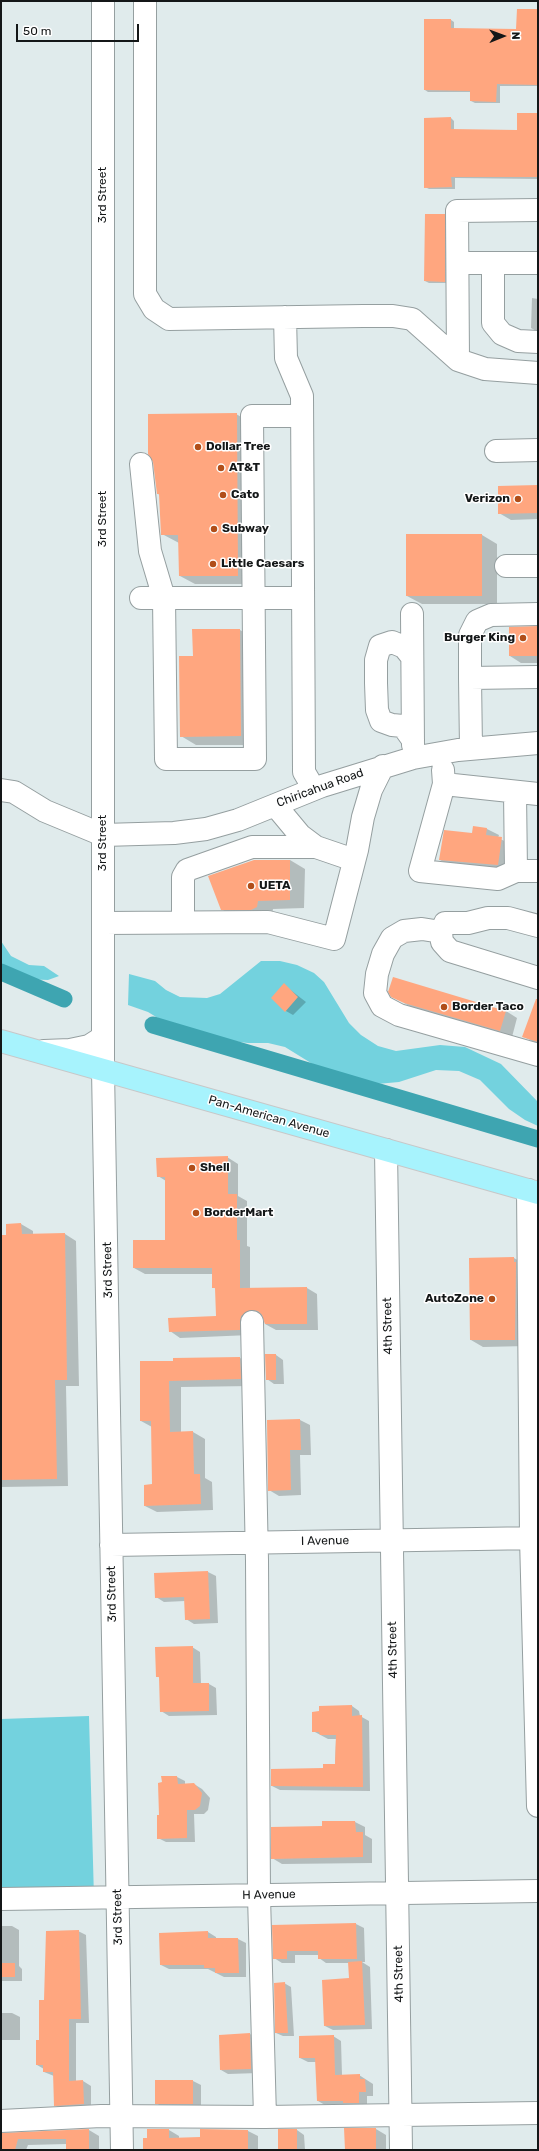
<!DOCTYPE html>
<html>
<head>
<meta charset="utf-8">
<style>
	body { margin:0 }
	#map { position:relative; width:539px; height:2151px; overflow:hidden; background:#e0ebec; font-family:Rubik,sans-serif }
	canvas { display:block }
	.frame { position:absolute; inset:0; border:2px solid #141718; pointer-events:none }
	.north { position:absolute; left:483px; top:16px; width:40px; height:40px; -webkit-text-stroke:3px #fff; paint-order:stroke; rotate:89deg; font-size:11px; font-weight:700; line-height:16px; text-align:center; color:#141718 }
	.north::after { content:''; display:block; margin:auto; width:14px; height:18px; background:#141718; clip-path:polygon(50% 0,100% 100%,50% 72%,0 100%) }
	.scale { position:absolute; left:16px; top:24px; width:123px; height:18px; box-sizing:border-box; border:2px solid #141718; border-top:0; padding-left:5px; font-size:12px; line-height:14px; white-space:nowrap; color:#141718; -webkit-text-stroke:3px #fff; paint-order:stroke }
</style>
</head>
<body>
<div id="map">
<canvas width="539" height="2151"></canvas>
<div class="frame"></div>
<div class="north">N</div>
<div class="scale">50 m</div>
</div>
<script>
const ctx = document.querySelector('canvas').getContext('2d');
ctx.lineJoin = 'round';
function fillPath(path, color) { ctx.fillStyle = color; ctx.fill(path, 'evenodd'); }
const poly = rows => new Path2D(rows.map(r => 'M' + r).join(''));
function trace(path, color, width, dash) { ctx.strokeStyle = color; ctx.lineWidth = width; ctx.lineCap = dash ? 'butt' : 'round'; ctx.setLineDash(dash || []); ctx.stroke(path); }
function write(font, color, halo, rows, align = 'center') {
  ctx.font = font + ' Rubik,sans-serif'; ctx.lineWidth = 3; ctx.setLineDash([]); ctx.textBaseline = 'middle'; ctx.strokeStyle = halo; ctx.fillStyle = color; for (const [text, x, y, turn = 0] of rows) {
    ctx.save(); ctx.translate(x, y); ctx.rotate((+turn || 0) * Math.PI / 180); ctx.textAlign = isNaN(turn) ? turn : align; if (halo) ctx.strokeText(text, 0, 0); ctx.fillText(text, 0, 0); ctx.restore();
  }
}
const green = poly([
	[1,941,11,956,29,965,44,966,59,976,48,980,25,979,1,968],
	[261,961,280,961,297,965,314,973,324,982,349,1023,361,1035,378,1046,396,1051,440,1045,465,1047,501,1064,538,1102,538,1126,525,1120,509,1109,480,1080,459,1071,436,1070,399,1082,377,1084,359,1081,338,1076,319,1068,285,1047,268,1043,248,1043,206,1038,171,1026,148,1012,128,1005,129,974,155,981,166,990,180,997,207,998,220,994],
	[89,1716,94,1898,1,1899,1,1719]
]);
const shadow = poly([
	[473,1,500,1,500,2],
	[538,10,538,86,500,86,500,103,475,103,471,101,471,92,428,92,425,90,451,20,454,22,454,29,517,30],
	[538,114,538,179,455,178,455,189,429,189,425,187,451,118,454,121,454,130,518,131],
	[444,215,448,217,448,283,429,283,425,281],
	[532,298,538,299,538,332,531,328],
	[236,414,252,423,253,584,195,584,180,576,179,543,162,534,160,495,158,494],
	[538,486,538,519,511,520,499,513],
	[482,535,497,544,497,604,422,604,407,596],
	[538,628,538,663,521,663,510,656],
	[240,630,255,639,256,745,196,745,181,736,194,657],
	[474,827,487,829,499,835,498,838,513,845,510,871,452,867,440,860,473,834],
	[290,860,305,869,304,908,273,909,272,915,237,918,221,909],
	[284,985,306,1002,293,1015,286,1011],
	[404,1003,506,1011,517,1018,512,1037,416,1010],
	[538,1012,538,1044,524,1037],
	[227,1157,238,1164,238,1196,247,1201,247,1246,250,1247,250,1289,307,1288,317,1294,318,1330,276,1330,265,1324,263,1315,252,1322,250,1335,180,1338,170,1331,217,1317,216,1289,213,1287,213,1274,145,1274,134,1268,166,1241,166,1181,158,1176],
	[21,1224,33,1231,33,1235,65,1234,76,1241,79,1386,66,1386,68,1486,1,1487,1,1236,7,1235,7,1225],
	[514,1258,526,1265,527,1346,483,1347,471,1340,470,1259],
	[276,1355,283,1360,284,1384,274,1384,267,1379],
	[240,1358,252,1365,252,1386,181,1387,181,1433,193,1432,205,1439,205,1478,212,1482,213,1510,157,1512,145,1506,153,1485,152,1427,141,1421,174,1362],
	[268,1420,300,1420,310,1425,311,1455,300,1455,301,1495,279,1496,269,1490],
	[208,1572,216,1576,218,1623,194,1624,186,1619,185,1601,164,1602,156,1597],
	[192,1647,200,1652,201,1684,209,1684,216,1688,217,1715,169,1716,161,1711,160,1678,157,1676],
	[352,1706,359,1711,360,1716,369,1721,370,1791,280,1790,272,1786,335,1765,336,1739,328,1739,313,1731],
	[177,1777,185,1781,185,1785,194,1784,202,1789,210,1798,208,1810,204,1814,194,1814,195,1842,166,1842,158,1838,160,1816],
	[323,1822,355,1822,365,1827,365,1835,372,1839,372,1863,282,1864,272,1858,323,1827],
	[356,1924,364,1928,365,1962,362,1962,370,1967,372,2029,333,2030,325,2026,350,1979,349,1963,326,1963,319,1958,319,1955,295,1955,295,1963,282,1963,274,1958,273,1926],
	[1,1926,12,1926,19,1930,19,1966,22,1969,22,1981,1,1981],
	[78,1931,86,1935,89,2023,76,2023,76,2082,83,2081,91,2086,91,2108,62,2110,55,2105,54,2076,44,2072,44,2069,37,2065,45,2001],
	[208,1932,216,1937,216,1939,238,1939,246,1943,246,1977,224,1977,208,1969,169,1969,161,1965],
	[284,1983,291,1987,294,2036,283,2036,276,2033],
	[1,2013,12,2013,20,2017,20,2040,1,2040],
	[250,2034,258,2039,259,2073,228,2074,221,2070],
	[333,2036,341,2041,342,2075,359,2075,373,2084,373,2096,367,2096,367,2107,325,2105,318,2101,316,2062,308,2062,300,2058],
	[193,2081,201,2085,201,2108,164,2108,156,2103],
	[345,2129,376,2129,386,2135,386,2150,346,2150],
	[89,2130,99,2136,99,2150,67,2150,67,2144,28,2145,26,2150,1,2150,1,2134],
	[169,2130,179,2136,179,2139,201,2138,248,2131,258,2136,258,2150,148,2150],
	[297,2130,304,2135,305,2150,279,2150]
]);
const canal = poly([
	[1,972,64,999],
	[153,1025,538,1139]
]);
const building = poly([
	[517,9,538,9,538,85,497,84,496,102,470,101,470,91,424,90,424,19,451,19,451,28,516,29],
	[517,113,538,113,538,177,451,177,452,187,424,188,424,118,451,117,451,129,517,130],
	[425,214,445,214,445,282,424,281],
	[237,413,238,576,179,576,178,535,161,535,159,494,157,494,153,462,148,454,148,414],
	[538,485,538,513,498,514,498,486],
	[406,534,482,534,482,596,406,596],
	[538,626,538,656,509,656,509,627],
	[192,629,240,629,241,736,180,737,179,656,193,656],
	[473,826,487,828,486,835,502,837,498,865,439,860,444,830,472,833],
	[254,860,290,860,290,900,258,901,257,907,251,910,221,910,208,876],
	[393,977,506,1011,500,1031,404,1003,391,997,388,992],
	[284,983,298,997,285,1012,271,998],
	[536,999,538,999,538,1042,522,1037],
	[228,1156,228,1194,237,1194,237,1240,240,1240,240,1288,307,1287,307,1324,265,1324,262,1315,258,1311,251,1310,241,1316,240,1330,169,1332,168,1318,216,1316,215,1288,212,1288,212,1268,133,1268,133,1240,165,1240,165,1177,157,1177,156,1158],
	[21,1223,22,1234,65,1233,67,1380,55,1380,57,1479,1,1480,1,1235,6,1235,6,1224],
	[514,1257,514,1262,516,1262,515,1340,470,1340,469,1258],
	[265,1354,276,1354,276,1380,266,1380],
	[240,1357,241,1379,169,1381,170,1432,193,1431,194,1474,200,1474,201,1504,144,1506,144,1485,152,1484,151,1421,140,1421,140,1361,173,1361,173,1358],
	[300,1419,301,1450,290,1450,291,1490,268,1491,267,1420],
	[208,1571,210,1619,185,1620,184,1597,155,1598,154,1573],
	[193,1646,193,1683,209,1683,209,1711,160,1712,159,1677,156,1677,155,1647],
	[352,1705,352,1716,362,1715,363,1787,271,1786,271,1769,323,1768,323,1764,335,1764,336,1735,320,1735,319,1732,312,1732,312,1712,319,1711,319,1706],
	[161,1776,177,1776,178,1784,194,1783,202,1793,200,1806,195,1810,187,1810,187,1838,157,1839,157,1815,159,1815,158,1783,162,1782],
	[322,1821,355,1821,356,1832,363,1832,363,1857,271,1859,271,1827,322,1826],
	[356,1923,357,1959,318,1959,318,1951,287,1951,287,1959,273,1959,272,1925],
	[79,1930,81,2019,69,2019,69,2081,83,2080,84,2104,54,2106,53,2072,43,2072,43,2065,36,2065,36,2040,39,2040,39,2000,44,2000,46,1931],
	[208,1931,208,1938,238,1938,239,1973,215,1973,215,1968,204,1968,204,1965,160,1965,159,1933],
	[362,1961,365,2025,324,2026,322,1980,349,1978,348,1962],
	[1,1963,15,1963,15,1977,1,1977],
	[285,1982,288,2033,275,2033,274,1983],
	[250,2033,251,2069,220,2070,219,2035],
	[334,2035,335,2075,360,2074,360,2079,365,2079,366,2092,359,2092,359,2103,343,2103,343,2101,317,2101,315,2058,299,2058,299,2036],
	[155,2080,193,2080,193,2104,155,2104],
	[344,2128,376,2128,376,2149,345,2150],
	[89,2129,89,2150,66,2150,66,2139,18,2139,15,2150,1,2150,1,2133],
	[147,2129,169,2129,169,2138,200,2137,200,2129,248,2130,248,2150,143,2150,143,2138,147,2138],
	[278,2129,297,2129,297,2150,278,2150]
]);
const minor = poly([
	[103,1,103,1070,122,2150],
	[145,1,145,294,154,309,169,319,363,316,393,316,412,319,458,360,485,369,538,373],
	[458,263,538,263],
	[493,263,493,323,502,334,518,341,538,342],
	[285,317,286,358,302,396,304,772,314,789],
	[458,360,457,211,538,210],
	[496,451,538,450],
	[141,464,150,551,164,598,166,759,255,759,252,416,302,416],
	[506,566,538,566],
	[141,598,303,598],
	[412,614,413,745],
	[412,657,404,647,392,642,380,646,376,660,376,683,377,710,381,721,392,725,403,726,413,740],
	[470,678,470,635,477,621,491,615,538,614],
	[471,748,470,678,538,677],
	[443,770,444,784,538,794],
	[444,784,420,871,498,879,516,871,538,871],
	[1,790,14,792,45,811,103,835,174,833,206,829,238,820,322,786,413,758,458,750,538,743],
	[515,793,516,871],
	[275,805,300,835,316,847,354,860],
	[183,922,183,877,187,870,252,847,316,847],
	[103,923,268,922,334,939,357,850,363,817,371,790,383,766],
	[538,926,508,918,488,918,468,923,445,923,441,932,442,942,450,951,538,978],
	[441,932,422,929,404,931,392,938,383,954,377,974,375,993,382,1006,399,1015,538,1055],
	[44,1051,70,1050,89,1046,103,1037],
	[386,1150,401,2150],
	[528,1190,531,1538,538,1806],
	[252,1322,257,1561,259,1896,265,2117],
	[111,1545,538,1538],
	[1,1899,538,1891],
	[1,2121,101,2116,265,2117,538,2113]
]);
const major = poly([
	[1,1041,538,1193]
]);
const markers = [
	[198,447,4,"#b14e19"],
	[221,468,4,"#b14e19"],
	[223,495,4,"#b14e19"],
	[518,499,4,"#b14e19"],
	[214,529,4,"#b14e19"],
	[213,564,4,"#b14e19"],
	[523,638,4,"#b14e19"],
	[251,886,4,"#b14e19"],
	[444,1007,4,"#b14e19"],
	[192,1168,4,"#b14e19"],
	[196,1213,4,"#b14e19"],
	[492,1299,4,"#b14e19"]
];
const streetNames = [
	["3rd Street",103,195,-90],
	["3rd Street",103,519,-90],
	["Chiricahua Road",320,788,-20],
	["3rd Street",103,843,-90],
	["Pan-American Avenue",269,1117,16],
	["3rd Street",108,1270,-91],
	["4th Street",388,1326,-91],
	["I Avenue",325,1541,-1],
	["3rd Street",112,1594,-91],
	["4th Street",393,1650,-91],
	["H Avenue",269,1895,-1],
	["3rd Street",118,1917,-91],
	["4th Street",399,1974,-91]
];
const poiNames = [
	["Dollar Tree",206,447],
	["AT&T",229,468],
	["Cato",231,495],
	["Verizon",510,499,"right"],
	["Subway",222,529],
	["Little Caesars",221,564],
	["Burger King",515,638,"right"],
	["UETA",259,886],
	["Border Taco",452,1007],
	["Shell",200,1168],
	["BorderMart",204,1213],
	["AutoZone",484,1299,"right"]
];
fillPath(green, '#73d2de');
fillPath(shadow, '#0003');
trace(canal, '#3ea5b1', 17);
fillPath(building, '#ffa67f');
trace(minor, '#959fa0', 24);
trace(major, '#c7c7c8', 24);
trace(minor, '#fff', 22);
trace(major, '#a7f3fd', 22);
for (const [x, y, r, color] of markers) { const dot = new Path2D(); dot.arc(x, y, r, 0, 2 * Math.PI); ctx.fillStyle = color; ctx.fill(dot); trace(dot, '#fff', 1.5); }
write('12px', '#141718', '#fff', streetNames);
write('bold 12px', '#141718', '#fff', poiNames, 'left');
</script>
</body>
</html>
